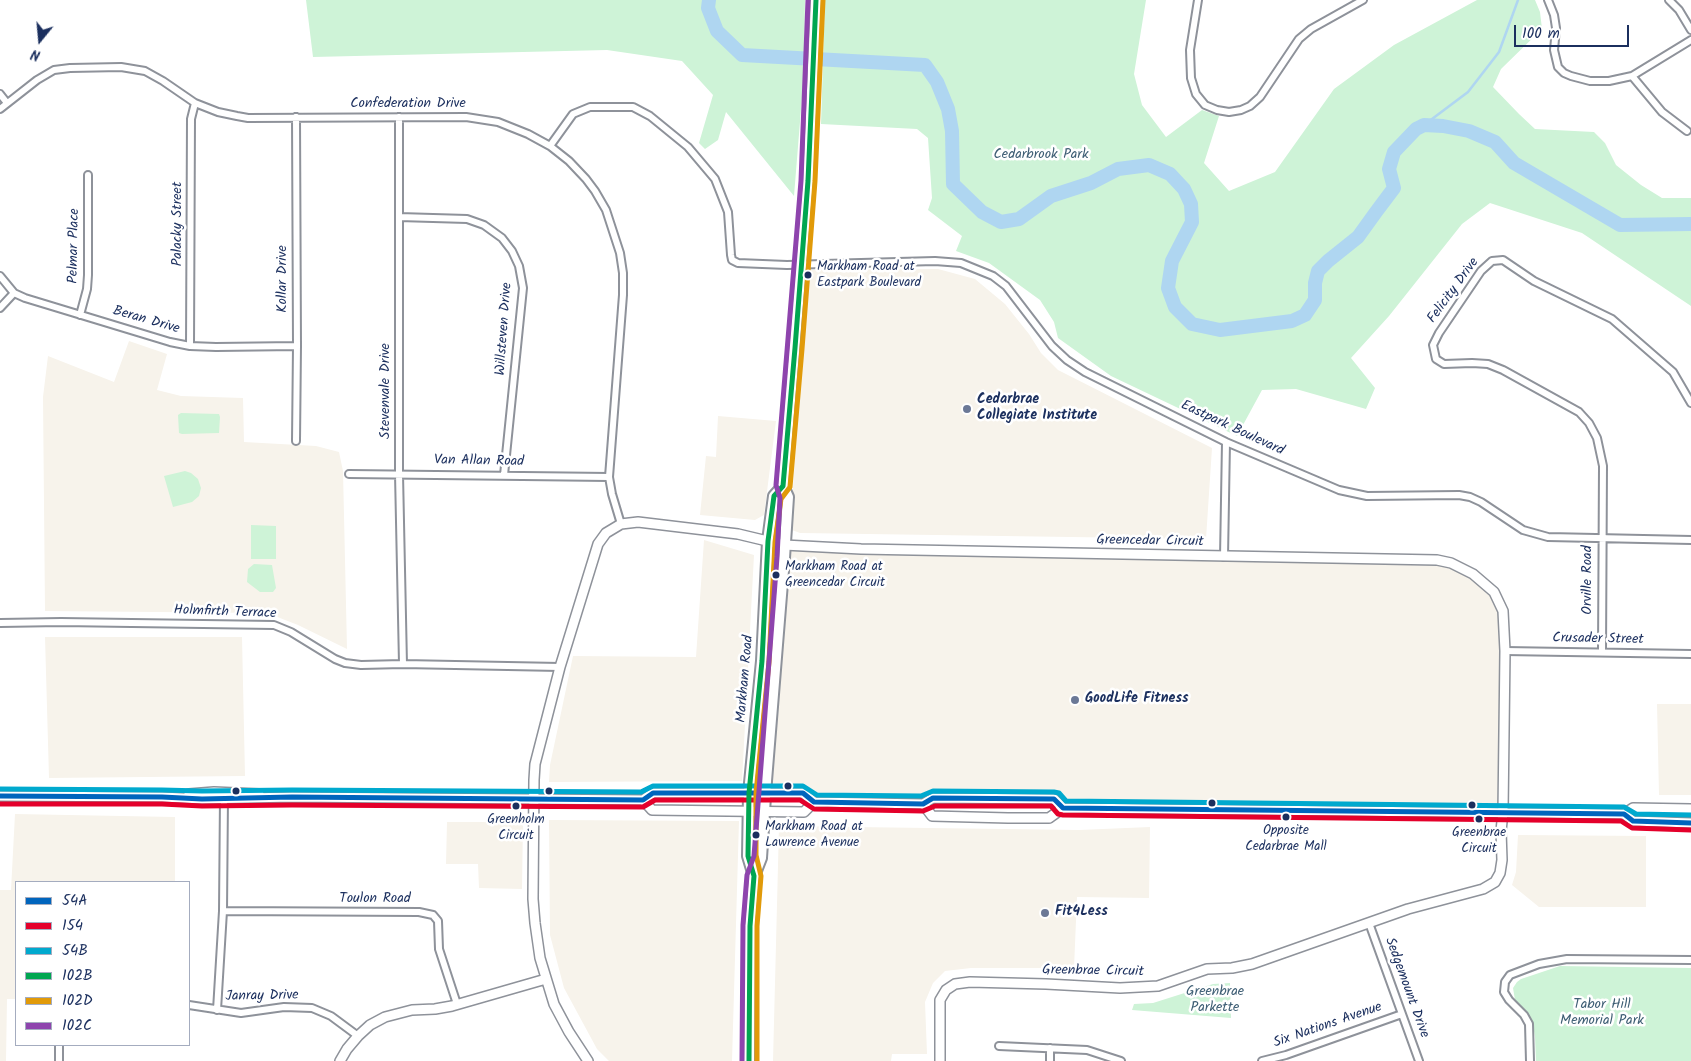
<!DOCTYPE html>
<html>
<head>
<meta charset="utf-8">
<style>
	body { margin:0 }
	#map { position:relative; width:1691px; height:1061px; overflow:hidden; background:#fff; font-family:Kalam,sans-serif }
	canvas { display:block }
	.legend { position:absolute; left:15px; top:881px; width:175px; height:165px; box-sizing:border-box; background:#fff; border:1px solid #a4acbf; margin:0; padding:6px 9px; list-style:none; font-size:15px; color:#1b2f5e }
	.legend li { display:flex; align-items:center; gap:10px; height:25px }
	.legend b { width:25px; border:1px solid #a4acbf }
	.north { position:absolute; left:15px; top:15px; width:50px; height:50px; -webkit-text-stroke:4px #fff; paint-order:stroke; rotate:197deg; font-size:14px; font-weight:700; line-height:20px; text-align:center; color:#1b2f5e }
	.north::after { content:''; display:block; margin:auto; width:18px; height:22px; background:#1b2f5e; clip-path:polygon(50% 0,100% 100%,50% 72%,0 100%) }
	.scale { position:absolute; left:1514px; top:25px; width:115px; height:22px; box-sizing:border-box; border:2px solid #1b2f5e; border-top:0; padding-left:6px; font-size:15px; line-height:18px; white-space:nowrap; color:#1b2f5e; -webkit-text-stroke:4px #fff; paint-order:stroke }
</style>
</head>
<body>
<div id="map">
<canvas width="1691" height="1061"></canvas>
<ul class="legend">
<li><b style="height:6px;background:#0065bd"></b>54A</li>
<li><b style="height:6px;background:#e4002b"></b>154</li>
<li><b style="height:6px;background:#00a9ce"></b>54B</li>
<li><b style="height:6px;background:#00a651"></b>102B</li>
<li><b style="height:6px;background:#e19a09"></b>102D</li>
<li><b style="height:6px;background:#8e44ad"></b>102C</li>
</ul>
<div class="north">N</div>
<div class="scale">100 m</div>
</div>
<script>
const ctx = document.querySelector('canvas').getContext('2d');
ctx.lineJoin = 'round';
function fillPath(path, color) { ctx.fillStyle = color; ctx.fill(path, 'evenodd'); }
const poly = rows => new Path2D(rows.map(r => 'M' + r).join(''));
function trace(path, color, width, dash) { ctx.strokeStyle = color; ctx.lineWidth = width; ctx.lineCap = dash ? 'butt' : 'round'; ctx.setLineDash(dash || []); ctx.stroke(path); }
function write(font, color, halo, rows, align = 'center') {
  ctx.font = font + ' Kalam,sans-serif'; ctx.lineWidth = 5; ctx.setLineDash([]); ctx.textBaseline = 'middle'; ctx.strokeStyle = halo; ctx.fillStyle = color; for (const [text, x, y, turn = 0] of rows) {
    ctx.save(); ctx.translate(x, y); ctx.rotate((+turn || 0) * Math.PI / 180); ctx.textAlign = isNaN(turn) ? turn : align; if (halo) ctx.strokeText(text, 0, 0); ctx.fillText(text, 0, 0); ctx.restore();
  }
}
const built = poly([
	[938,269,975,279,1005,304,1029,334,1041,353,1058,370,1212,448,1206,539,800,533,792,530,793,487,808,270],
	[129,341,167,354,157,390,181,396,243,398,244,442,316,446,339,452,343,471,347,649,298,625,267,613,45,611,43,397,48,356,114,382],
	[718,416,776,421,764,515,755,520,700,515,706,456,716,457],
	[704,540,754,555,742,781,549,782,550,765,573,656,696,657],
	[784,545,1451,563,1494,592,1503,611,1503,812,1063,808,1054,799,933,798,923,804,814,802,803,793,765,793],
	[45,637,242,637,245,776,49,778],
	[1657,704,1691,704,1691,795,1659,795],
	[15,814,175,817,175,882,16,882,16,999,7,999,6,1061,0,1061,0,890,11,890],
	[549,820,739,821,732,1061,609,1061,597,1049,564,988,550,935],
	[447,822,523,822,522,889,479,888,478,864,446,864],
	[779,826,1079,830,1150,827,1149,898,1077,897,1074,968,971,968,945,971,933,983,925,1002,927,1054,892,1054,891,1061,773,1061],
	[1518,835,1646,836,1646,907,1539,907,1512,885,1516,872]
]);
const green = poly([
	[306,0,805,0,804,72,794,196,726,112,718,140,705,149,699,143,713,95,682,61,607,50,313,57],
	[825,0,1146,0,1134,74,1142,105,1166,137,1202,110,1219,116,1204,163,1229,191,1275,172,1334,89,1394,45,1477,0,1535,0,1540,12,1542,29,1501,69,1493,87,1519,114,1535,129,1594,132,1605,143,1616,165,1641,185,1662,198,1691,198,1691,306,1582,233,1490,203,1462,224,1389,316,1351,358,1375,388,1366,409,1296,389,1262,390,1237,436,1111,376,1058,338,1054,322,1040,300,989,263,956,251,962,236,928,210,932,198,928,138,917,129,821,124],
	[181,413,219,414,220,417,219,433,182,434,179,433,178,415],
	[185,471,191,473,198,479,201,488,199,496,192,502,173,507,164,476],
	[251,525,276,526,276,559,251,559],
	[254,564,272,565,276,588,273,592,260,592,247,582,248,569],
	[1560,966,1691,968,1691,1061,1536,1061,1535,1037,1533,1025,1528,1014,1515,1000,1513,988,1517,982,1521,979],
	[1230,983,1231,1018,1132,1010,1134,1004,1153,1003,1213,984]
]);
const stream = poly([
	[1424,125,1468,92,1499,52,1518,0]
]);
const river = poly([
	[709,0,708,8,717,31,742,55,925,65,937,82,948,109,952,131,953,184,982,212,1001,222,1019,219,1051,196,1091,183,1118,169,1149,165,1170,174,1184,189,1191,204,1192,222,1172,261,1168,288,1175,307,1192,324,1220,330,1292,321,1305,315,1315,300,1315,283,1318,271,1328,261,1358,237,1376,212,1394,188,1389,169,1394,152,1416,129,1424,125,1443,126,1469,131,1495,142,1514,163,1620,225,1691,224]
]);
const street = poly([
	[1198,0,1190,50,1191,78,1196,94,1205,105,1217,110,1229,112,1241,110,1250,106,1260,97,1299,39,1311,29,1363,0],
	[1548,0,1554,15,1556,28,1554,50,1558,67,1564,73,1571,76,1590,81,1609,81,1632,76,1691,40],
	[1669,0,1679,10,1691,30],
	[1632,76,1662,112,1687,131],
	[0,94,7,103],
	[0,109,37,80,54,70,70,68,121,67,145,71,163,81,195,103,218,112,237,116,248,118,466,117,498,122,528,134,550,146,569,161,586,179,595,191,606,210,620,253,623,273,623,295,609,477,612,494,621,524],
	[296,117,297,346,296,441],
	[399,117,399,474,403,664],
	[550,146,573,114,590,107,633,107,650,116,688,147,715,179,728,212,731,255,732,260,738,263,787,265,935,261,961,263,993,276,1006,286,1052,346,1067,360,1085,372,1226,442,1339,490,1367,496,1459,495,1470,497,1481,502,1523,530,1548,537,1691,540],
	[399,217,467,219,484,225,502,238,512,251,519,266,523,288,504,475],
	[0,276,14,293,25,298,170,342,190,346,216,347,297,346],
	[0,308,14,293],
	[80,315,87,289,88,275,88,175],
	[190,346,191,119,195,103],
	[349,474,609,477],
	[1224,557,1226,442],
	[0,623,61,622,274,625,291,632,335,659,345,663,361,665,403,664,560,667],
	[1505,651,1691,654],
	[1602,652,1603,466,1597,438,1589,423,1579,412,1503,370,1488,364,1472,363,1444,364,1436,359,1433,345,1439,333,1481,271,1492,261,1503,260,1534,281,1612,319,1673,372,1691,403],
	[223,911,419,912,433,915,438,921,439,949,457,1004],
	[1369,923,1419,1061],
	[189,1005,241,1013,284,1007,312,1008,331,1016,358,1036],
	[217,1010,223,911,224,796],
	[999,1046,1087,1050,1121,1061],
	[59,1061,59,1045],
	[1050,1061,1050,1048],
	[1262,1061,1286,1055,1402,1014],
	[1530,1061,1529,1024,1524,1015,1509,1000,1504,992,1505,982,1510,975,1539,964,1567,959,1691,960]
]);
const secondary = poly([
	[189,794,214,792,259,794],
	[0,796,162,797,202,799,292,797,643,800,653,793,803,793,814,802,923,804,933,798,1054,799,1063,808],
	[643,800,652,810,804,812,814,802],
	[923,804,932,816,1008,818,1049,818,1063,808,1624,814,1633,808,1691,809],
	[1624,814,1633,821,1691,823],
	[340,1061,347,1049,358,1036,370,1025,385,1017,412,1010,435,1009,452,1006,546,979],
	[588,1061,569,1032,554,1004,540,958,535,923,533,899,534,780,535,764,560,667,598,544,606,533,621,524,638,522,738,534,784,545,861,549,1437,560,1451,563,1473,574,1494,592,1503,611,1505,651,1503,812,1501,831,1502,860,1500,873,1495,882,1483,889,1408,909,1252,964,1232,968,1207,969,1158,986,1120,988,1046,984,970,982,955,984,946,990,940,1000,940,1061]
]);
const primary = poly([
	[754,876,748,856,749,793,762,661,768,541,774,496,783,486],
	[749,1061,750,926,754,876,761,858,766,781,784,558,788,497,783,486,808,181,816,0]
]);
const bus1 = poly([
	[0,796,162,797,202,799,292,797,643,800,653,793,803,793,814,802,923,804,933,798,1054,799,1063,808,1624,814,1633,821,1691,823]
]);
const bus2 = poly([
	[0,804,162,804,202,806,292,805,643,807,655,800,800,800,814,809,923,811,935,806,1051,806,1058,814,1063,815,1621,821,1632,828,1691,830]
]);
const bus3 = poly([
	[0,789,162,790,202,791,292,790,641,792,653,786,803,786,817,795,921,796,933,791,1054,792,1059,793,1066,801,1624,807,1636,814,1691,815]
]);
const bus4 = poly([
	[749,1061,750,926,754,876,748,856,749,793,762,661,768,541,774,496,783,486,795,348,808,181,816,0]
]);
const bus5 = poly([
	[757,1061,757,926,761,876,756,855,756,793,769,662,775,542,781,499,790,487,802,349,815,181,823,0]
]);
const bus6 = poly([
	[742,1061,743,925,747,875,754,856,777,557,780,498,776,485,801,181,808,0]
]);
const markers = [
	[808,275,4.5,"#1b2f5e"],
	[967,409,5,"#6b7896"],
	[776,575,4.5,"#1b2f5e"],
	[1075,700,5,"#6b7896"],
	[788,786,4.5,"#1b2f5e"],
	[236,791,4.5,"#1b2f5e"],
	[549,791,4.5,"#1b2f5e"],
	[1212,803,4.5,"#1b2f5e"],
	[1472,805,4.5,"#1b2f5e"],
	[516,806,4.5,"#1b2f5e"],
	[1286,817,4.5,"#1b2f5e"],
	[1479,819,4.5,"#1b2f5e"],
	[756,835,4.5,"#1b2f5e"],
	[1045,913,5,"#6b7896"]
];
const busNames = [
	["Markham Road at",817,268],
	["Eastpark Boulevard",817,284],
	["Markham Road at",785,568],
	["Greencedar Circuit",785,584],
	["Greenholm",516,821,"center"],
	["Circuit",516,837,"center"],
	["Markham Road at",765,828],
	["Lawrence Avenue",765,844],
	["Opposite",1286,832,"center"],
	["Cedarbrae Mall",1286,848,"center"],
	["Greenbrae",1479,834,"center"],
	["Circuit",1479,850,"center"]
];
const streetNames = [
	["Confederation Drive",408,105],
	["Palacky Street",179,224,-90],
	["Pelmar Place",75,246,-89],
	["Kollar Drive",284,279,-90],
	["Felicity Drive",1454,291,-54],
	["Beran Drive",146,321,16],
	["Willsteven Drive",505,329,-86],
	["Stevenvale Drive",387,391,-90],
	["Eastpark Boulevard",1232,429,25],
	["Van Allan Road",479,462,1],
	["Greencedar Circuit",1150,542,1],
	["Orville Road",1589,580,-90],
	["Holmfirth Terrace",225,613,2],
	["Crusader Street",1598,640,1],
	["Markham Road",746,679,-85],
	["Toulon Road",375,900],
	["Greenbrae Circuit",1093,972,1],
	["Sedgemount Drive",1406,988,70],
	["Janray Drive",262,997,-1],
	["Six Nations Avenue",1328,1026,-19]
];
const parkNames = [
	["Cedarbrook Park",1041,156],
	["Greenbrae",1215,993],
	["Parkette",1215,1009],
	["Tabor Hill",1602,1006],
	["Memorial Park",1602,1022]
];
const poiNames = [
	["Cedarbrae",977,401],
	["Collegiate Institute",977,417],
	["GoodLife Fitness",1085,700],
	["Fit4Less",1055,913]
];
fillPath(built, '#f7f3eb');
fillPath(green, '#cef3d7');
trace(stream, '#afd6f1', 2.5);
trace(river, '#afd6f1', 14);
trace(street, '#8e929a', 10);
trace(secondary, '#8e929a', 12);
trace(primary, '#8e929a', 14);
trace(street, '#fff', 6);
trace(secondary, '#fff', 9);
trace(primary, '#fff', 10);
trace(bus1, '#0065bd', 5);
trace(bus2, '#e4002b', 5);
trace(bus3, '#00a9ce', 5);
trace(bus4, '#00a651', 5);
trace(bus5, '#e19a09', 5);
trace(bus6, '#8e44ad', 5);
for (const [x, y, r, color] of markers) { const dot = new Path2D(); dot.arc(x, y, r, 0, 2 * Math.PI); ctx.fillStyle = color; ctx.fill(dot); trace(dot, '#fff', 2); }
write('13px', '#1b2f5e', '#fff', busNames, 'left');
write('14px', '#1b2f5e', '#fff', streetNames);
write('14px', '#3e5e74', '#fff', parkNames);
write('bold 14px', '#1b2f5e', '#fff', poiNames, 'left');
</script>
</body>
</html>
